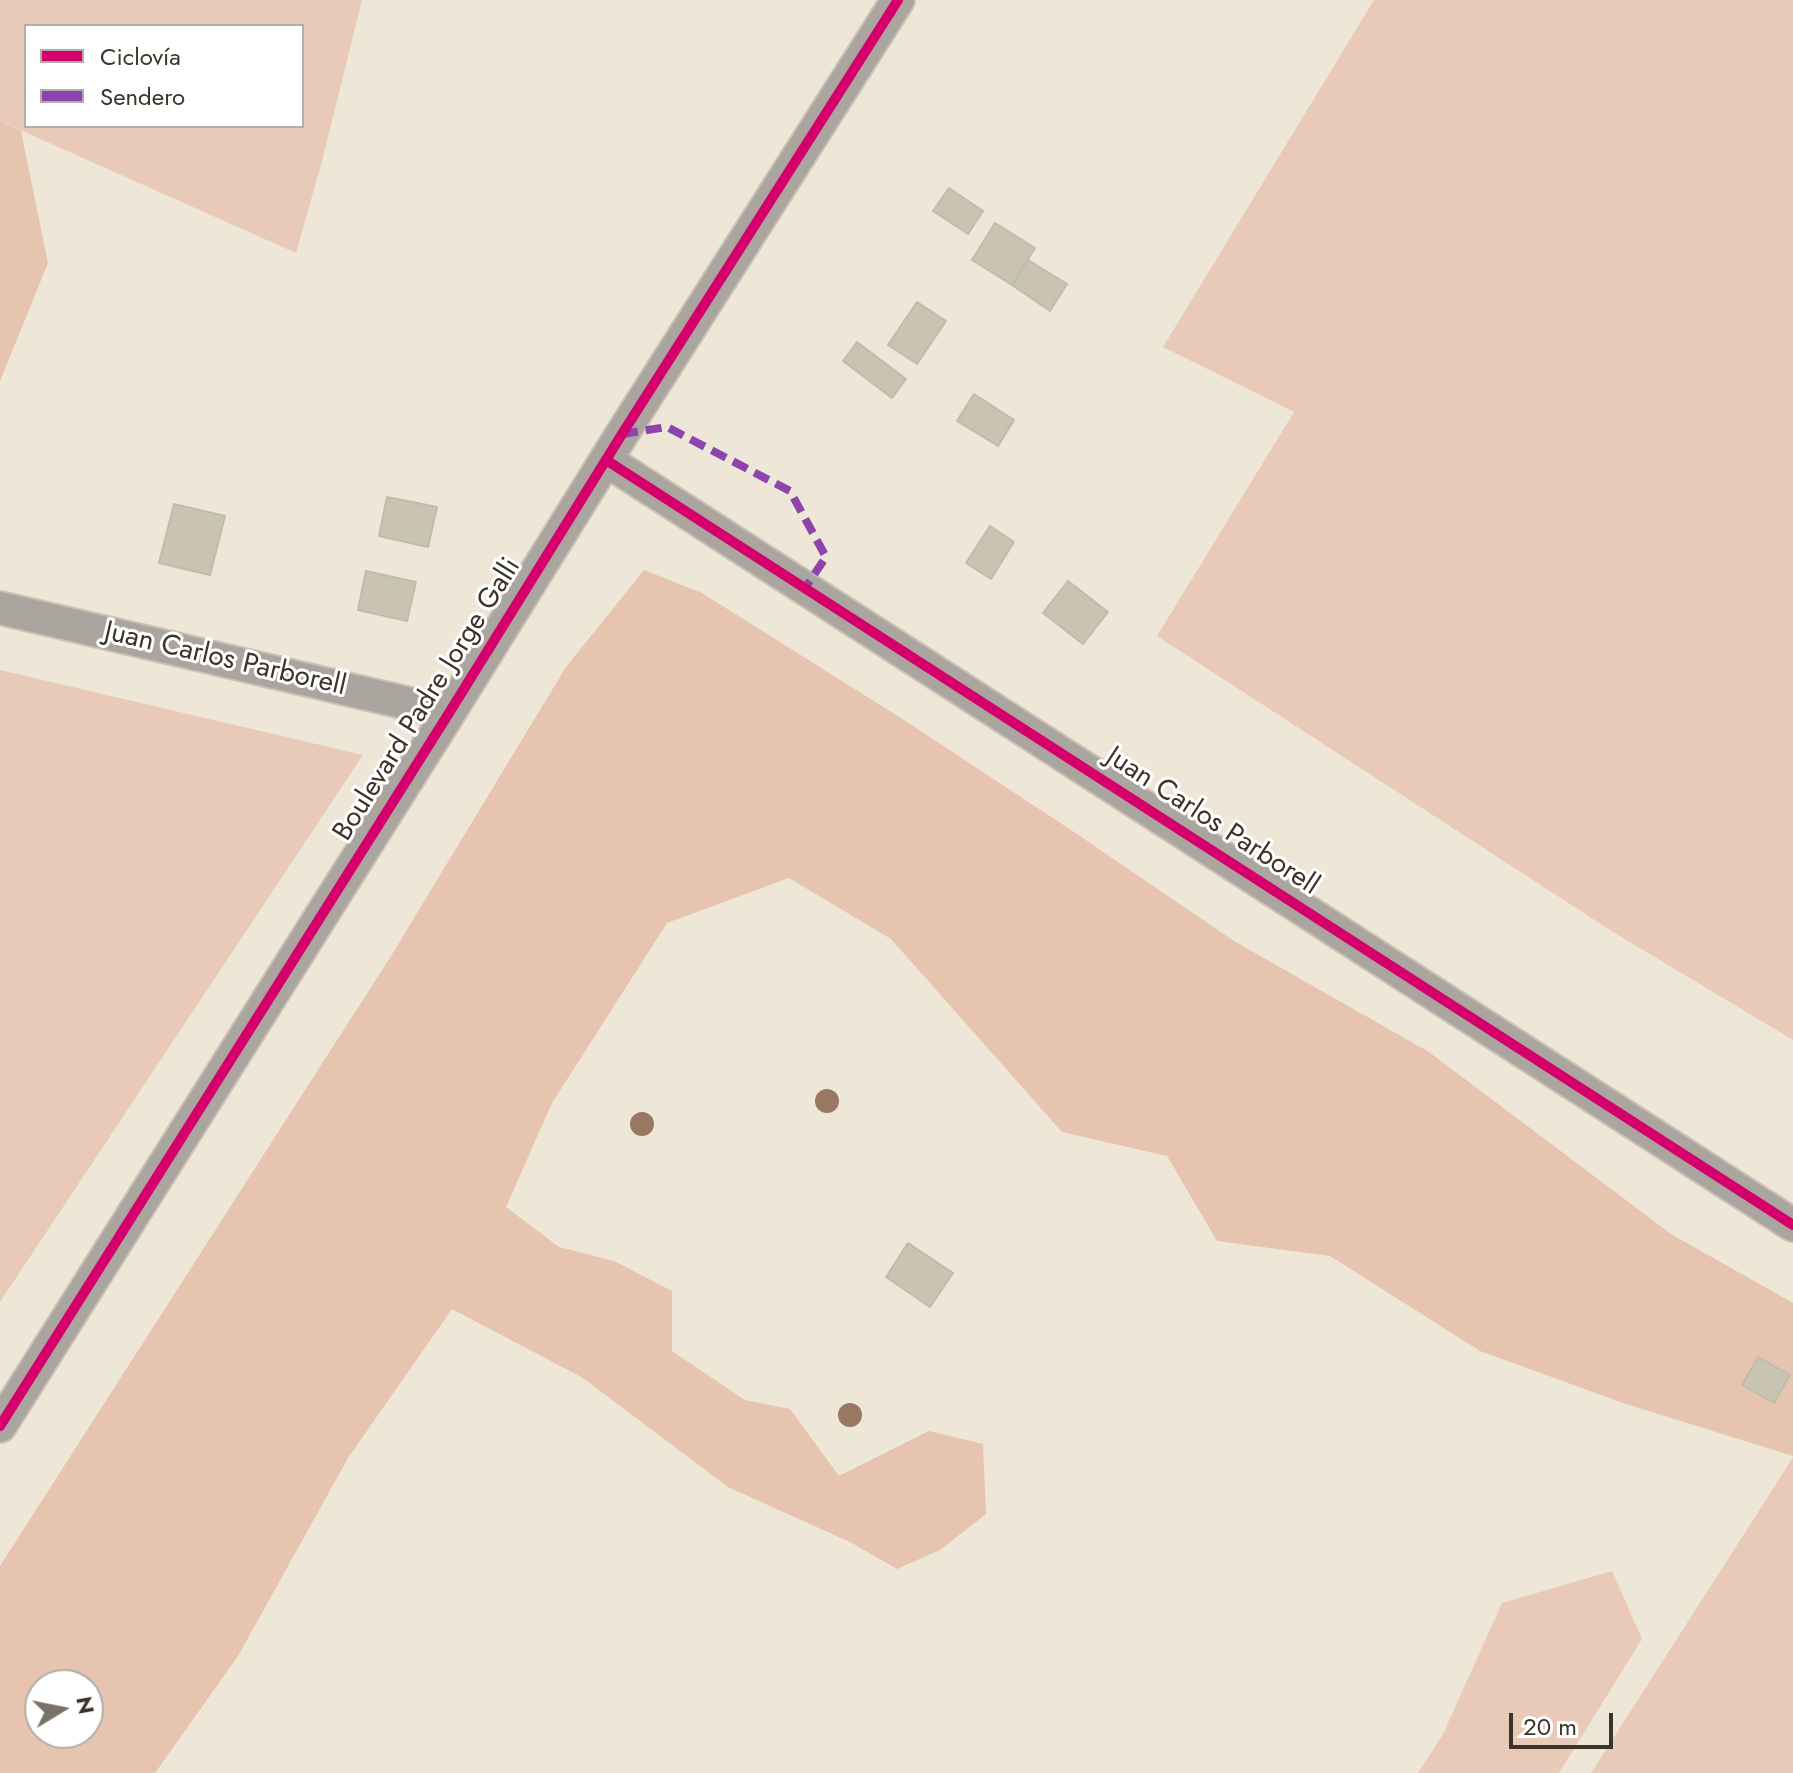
<!DOCTYPE html>
<html>
<head>
<meta charset="utf-8">
<style>
	body { margin:0 }
	#map { position:relative; width:1793px; height:1773px; overflow:hidden; background:#eee6d6; font-family:Jost,sans-serif }
	canvas { display:block }
	.legend { position:absolute; left:24px; top:24px; width:280px; height:104px; box-sizing:border-box; background:#fff; border:2px solid #b0aea9; margin:0; padding:10px 14px; list-style:none; font-size:24px; color:#3a3429 }
	.legend li { display:flex; align-items:center; gap:16px; height:40px }
	.legend b { width:40px; border:2px solid #b0aea9 }
	.north { position:absolute; left:24px; top:1669px; width:80px; height:80px; box-sizing:border-box; background:#fff; border:2px solid #b0aea9; border-radius:50%; rotate:80deg; font-size:22px; font-weight:700; line-height:32px; text-align:center; color:#3a3429 }
	.north::after { content:''; display:block; margin:auto; width:28px; height:36px; background:#797266; clip-path:polygon(50% 0,100% 100%,50% 72%,0 100%) }
	.scale { position:absolute; left:1509px; top:1713px; width:104px; height:36px; box-sizing:border-box; border:4px solid #3a3429; border-top:0; padding-left:10px; font-size:24px; line-height:28px; white-space:nowrap; color:#3a3429; -webkit-text-stroke:6px #fff; paint-order:stroke }
</style>
</head>
<body>
<div id="map">
<canvas width="1793" height="1773"></canvas>
<ul class="legend">
<li><b style="height:10px;background:#d6006c"></b>Ciclovía</li>
<li><b style="height:10px;background:#8e44ad"></b>Sendero</li>
</ul>
<div class="north">N</div>
<div class="scale">20 m</div>
</div>
<script>
const ctx = document.querySelector('canvas').getContext('2d');
ctx.lineJoin = 'round';
function fillPath(path, color) { ctx.fillStyle = color; ctx.fill(path, 'evenodd'); }
const poly = rows => new Path2D(rows.map(r => 'M' + r).join(''));
function trace(path, color, width, dash) { ctx.strokeStyle = color; ctx.lineWidth = width; ctx.lineCap = dash ? 'butt' : 'round'; ctx.setLineDash(dash || []); ctx.stroke(path); }
function write(font, color, halo, rows, align = 'center') {
  ctx.font = font + ' Jost,sans-serif'; ctx.lineWidth = 6; ctx.setLineDash([]); ctx.textBaseline = 'middle'; ctx.strokeStyle = halo; ctx.fillStyle = color; for (const [text, x, y, turn = 0] of rows) {
    ctx.save(); ctx.translate(x, y); ctx.rotate((+turn || 0) * Math.PI / 180); ctx.textAlign = isNaN(turn) ? turn : align; if (halo) ctx.strokeText(text, 0, 0); ctx.fillText(text, 0, 0); ctx.restore();
  }
}
const green = poly([
	[0,0,362,0,322,161,296,253,0,121],
	[302,26,302,126,26,126,26,26],
	[1374,0,1793,0,1793,1040,1613,932,1157,636,1294,412,1163,347],
	[0,670,363,755,0,1302],
	[1793,1457,1793,1773,1591,1773,1762,1506],
	[1612,1571,1642,1639,1559,1773,1418,1773,1443,1734,1502,1603]
]);
const forest = poly([
	[0,121,21,131,48,263,0,381],
	[644,570,702,593,904,720,1074,832,1234,941,1429,1052,1671,1234,1793,1303,1793,1456,1623,1403,1480,1351,1330,1256,1217,1241,1167,1156,1062,1132,891,939,789,878,667,923,552,1103,506,1207,559,1247,614,1261,672,1291,672,1351,745,1400,790,1409,839,1476,929,1431,983,1444,986,1514,940,1550,897,1569,852,1543,728,1487,583,1378,452,1309,348,1458,238,1656,155,1773,0,1773,0,1566,391,956,566,667],
	[40,1685,88,1685,88,1733,40,1733]
]);
const building = poly([
	[949,188,983,211,968,234,933,211,949,188],
	[995,223,1035,248,1012,285,972,260,995,223],
	[1028,260,1067,284,1050,311,1012,285,1028,260],
	[917,302,946,321,917,364,888,345,917,302],
	[857,342,906,379,892,398,843,361,857,342],
	[974,394,1014,420,998,446,957,421,974,394],
	[387,497,437,507,428,547,379,536,387,497],
	[174,504,225,516,210,575,159,563,174,504],
	[990,526,1014,542,991,579,966,563,990,526],
	[366,571,416,582,407,621,358,610,366,571],
	[1068,581,1108,612,1083,644,1043,613,1068,581],
	[908,1243,953,1273,930,1307,886,1277,908,1243],
	[1758,1357,1790,1375,1774,1403,1742,1385,1758,1357]
]);
const street = poly([
	[606,460,1793,1225],
	[0,608,449,713],
	[0,1426,449,713,622,434,898,0]
]);
const quiet = poly([
	[622,434,667,427,790,491,826,557,805,588]
]);
const cycleway = poly([
	[606,460,1793,1225],
	[0,1426,449,713,622,434,898,0]
]);
const trees = [
	[827,1101],
	[642,1124],
	[850,1415]
];
const streetNames = [
	["Juan Carlos Parborell",225,660,13],
	["Boulevard Padre Jorge Galli",428,700,-58],
	["Juan Carlos Parborell",1212,822,33]
];
fillPath(green, '#e9cab8');
fillPath(forest, '#e7c4b0');
fillPath(building, '#c9c4b2');
trace(building, '#bfbbae', 2);
trace(street, '#c8c2b5', 36);
trace(street, '#aaa59f', 32);
trace(quiet, '#8e44ad', 8, [16, 8]);
trace(cycleway, '#d6006c', 10);
ctx.fillStyle = '#987863';
for (const [x, y] of trees) { ctx.beginPath(); ctx.arc(x, y, 12, 0, 2 * Math.PI); ctx.fill(); }
write('28px', '#3a3429', '#fff', streetNames);
</script>
</body>
</html>
